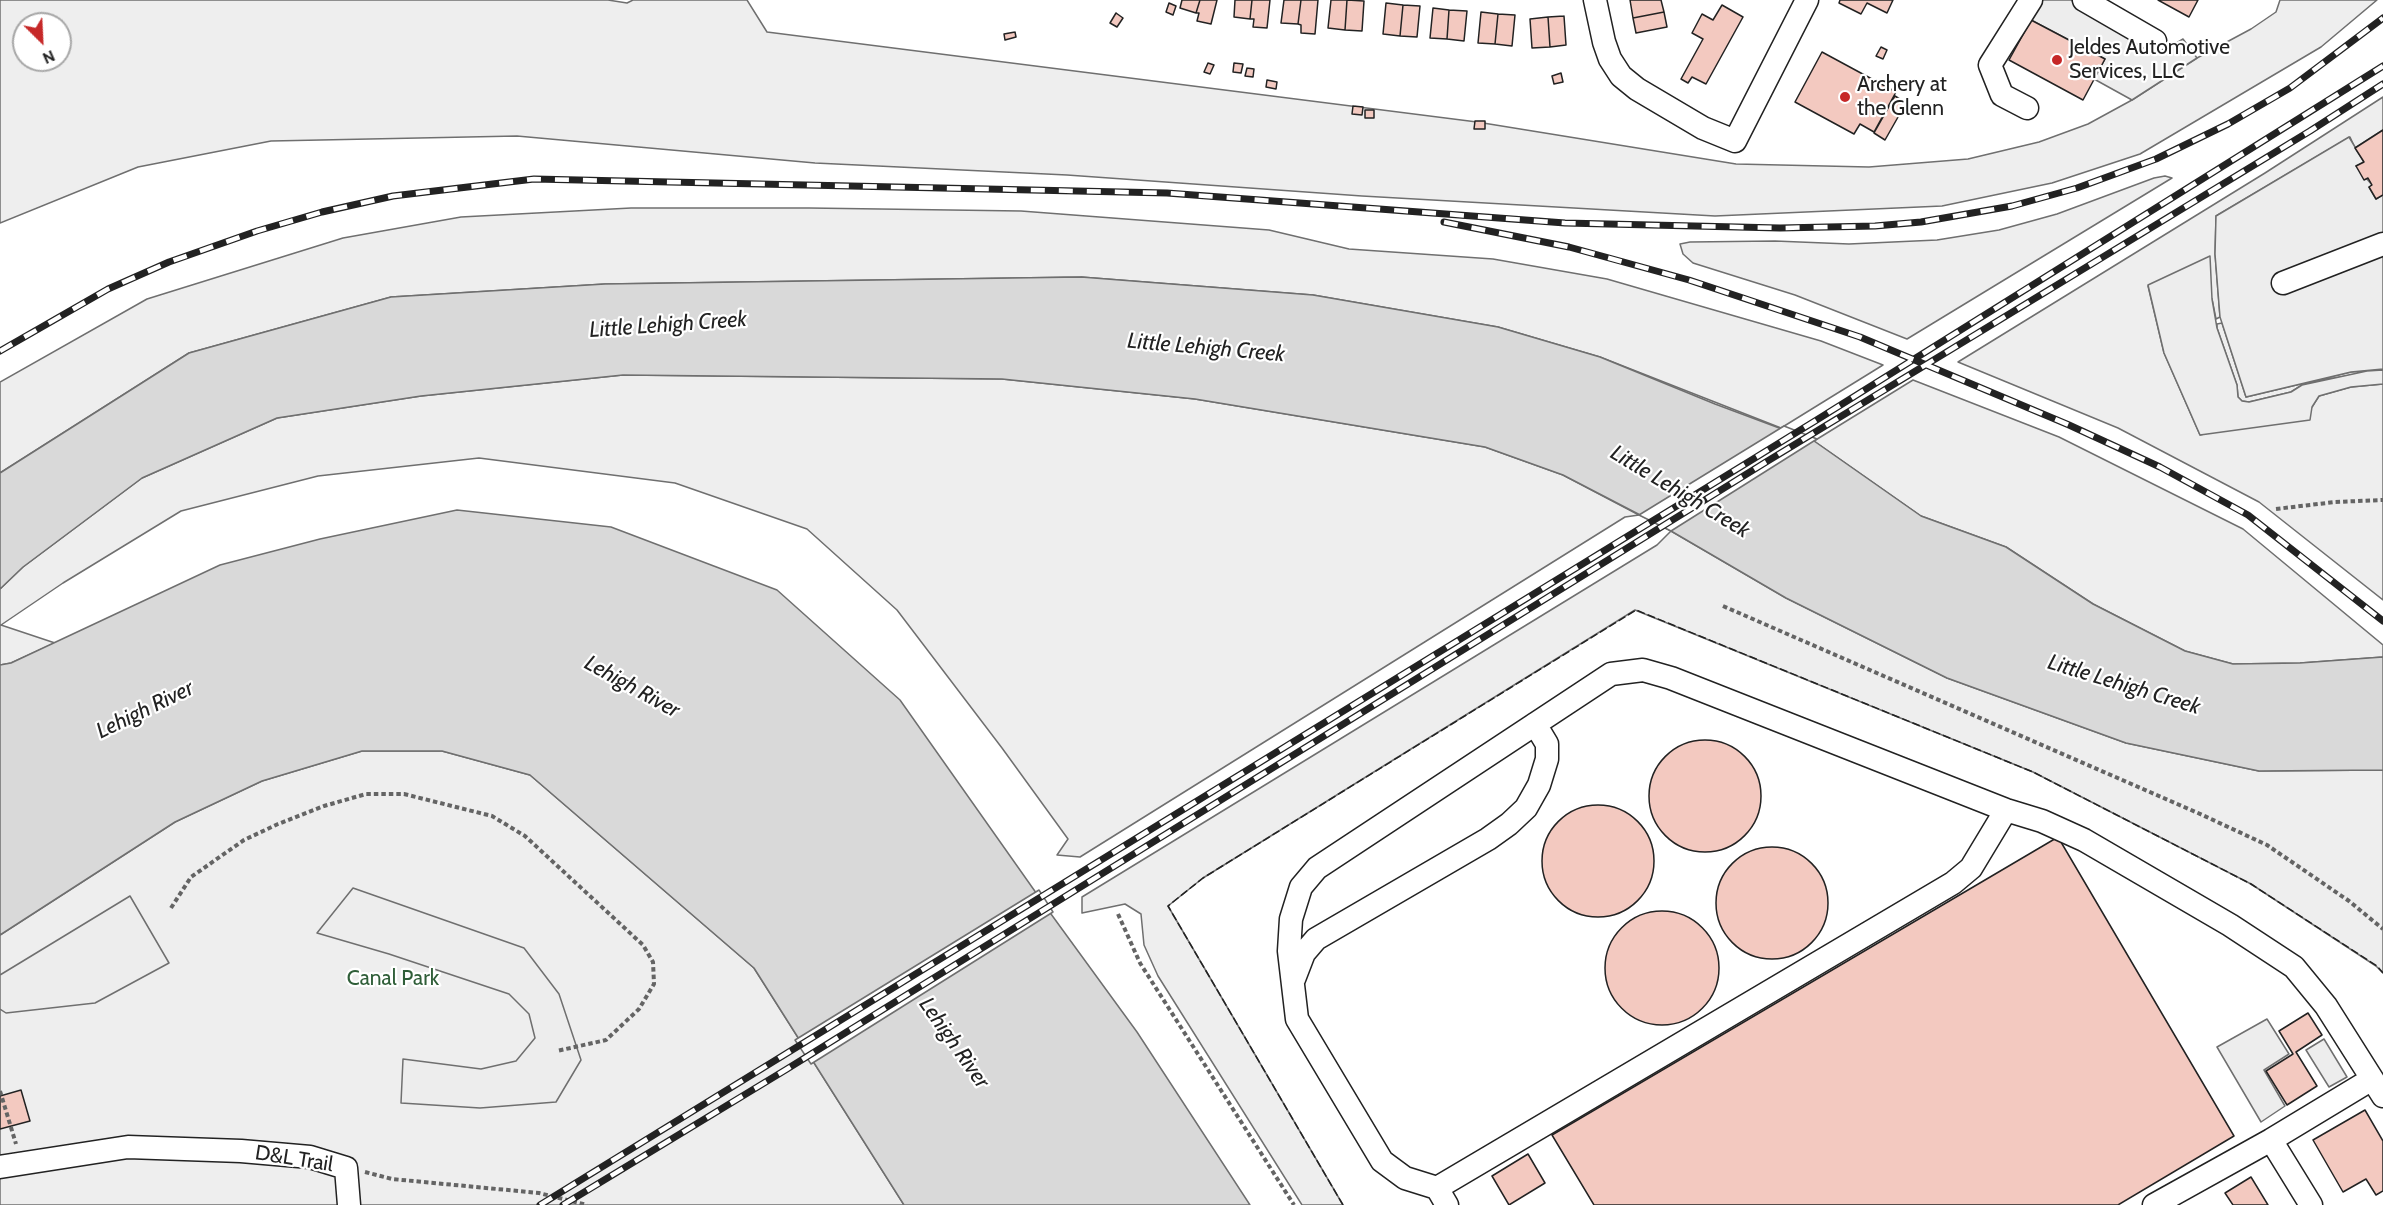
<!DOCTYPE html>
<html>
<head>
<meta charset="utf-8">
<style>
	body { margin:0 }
	#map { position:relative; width:2383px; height:1205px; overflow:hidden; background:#fff; font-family:Cabin,sans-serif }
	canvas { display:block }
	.north { position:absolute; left:12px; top:12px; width:60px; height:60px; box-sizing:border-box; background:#fff; border:2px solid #a7a7a7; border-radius:50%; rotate:156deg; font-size:16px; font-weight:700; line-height:24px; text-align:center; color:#222 }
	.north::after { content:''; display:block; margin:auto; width:21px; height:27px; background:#c62828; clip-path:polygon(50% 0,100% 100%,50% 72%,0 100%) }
</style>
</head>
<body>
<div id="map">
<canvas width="2383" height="1205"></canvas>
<div class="north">N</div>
</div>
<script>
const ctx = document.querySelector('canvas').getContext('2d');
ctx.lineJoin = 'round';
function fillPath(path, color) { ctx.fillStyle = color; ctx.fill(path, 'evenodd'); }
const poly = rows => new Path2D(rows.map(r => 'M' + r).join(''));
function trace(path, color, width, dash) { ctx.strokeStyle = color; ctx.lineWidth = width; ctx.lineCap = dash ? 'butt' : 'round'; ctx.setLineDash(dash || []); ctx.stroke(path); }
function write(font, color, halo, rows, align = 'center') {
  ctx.font = font + ' Cabin,sans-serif'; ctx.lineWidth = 4.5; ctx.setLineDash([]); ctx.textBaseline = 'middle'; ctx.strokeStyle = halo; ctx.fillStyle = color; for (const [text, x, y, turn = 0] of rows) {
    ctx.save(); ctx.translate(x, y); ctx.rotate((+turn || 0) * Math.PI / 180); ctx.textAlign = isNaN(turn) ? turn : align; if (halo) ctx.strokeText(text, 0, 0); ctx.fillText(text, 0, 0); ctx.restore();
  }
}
const green = poly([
	[0,0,608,0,627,3,633,0,747,0,767,32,1477,122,1736,164,1869,167,1968,159,2039,142,2088,124,2132,100,2197,58,2251,29,2276,12,2280,0,2377,0,2321,47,2140,154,2052,183,1942,206,1715,216,1362,196,1067,175,815,163,517,136,271,141,138,167,0,223,0,0],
	[24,24,60,24,60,60,24,60,24,24],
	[2383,97,2383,130,2355,148,2350,137,2216,216,2215,254,2220,317,2216,319,2212,299,2148,286,2164,353,2200,435,2312,407,2319,396,2351,387,2383,384,2383,600,2259,502,2118,428,1958,362,2265,173,2383,97],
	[2165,176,2172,178,1907,339,1795,295,1693,263,1683,254,1680,244,1690,242,1775,241,1849,244,1937,240,1999,230,2057,214,2154,178,2165,176],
	[631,208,809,208,1021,211,1269,230,1349,249,1493,259,1607,279,1821,341,1883,365,1781,428,1600,357,1498,327,1313,295,1081,277,605,284,391,297,189,353,0,473,0,382,147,299,343,238,461,217,631,208],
	[2222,323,2246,397,2351,372,2383,369,2383,370,2328,379,2302,385,2291,392,2249,402,2242,401,2238,397,2237,385,2217,328,2217,324,2222,323],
	[623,375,1002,379,1195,399,1485,447,1563,475,1639,515,1625,517,1080,857,1057,855,1068,839,1002,748,897,610,807,529,675,483,479,458,318,476,181,511,63,583,1,625,55,643,11,663,0,665,0,589,23,567,142,478,277,418,421,396,623,375],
	[1913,380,2059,437,2243,529,2383,645,2383,657,2300,663,2233,664,2185,651,2093,604,2006,547,1921,516,1814,441,1913,380],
	[1671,531,1786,598,1947,678,2126,743,2259,771,2383,770,2383,973,2376,966,2251,884,2033,772,1635,610,1203,878,1168,906,1343,1205,1302,1205,1158,976,1144,945,1141,914,1125,904,1082,913,1082,897,1657,545,1671,531],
	[362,751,442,751,530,775,754,968,904,1205,0,1205,0,935,175,822,262,781,362,751]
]);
const parking = poly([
	[2020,0,2071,0,2160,53,2183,39,2197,58,2132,100,2094,79,2105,59,2031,20,2020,0],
	[2349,137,2364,162,2356,166,2372,185,2369,187,2376,199,2383,195,2383,369,2351,372,2246,397,2220,317,2215,254,2216,216,2349,137],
	[2210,256,2212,299,2217,328,2237,385,2238,397,2242,401,2249,402,2291,392,2302,385,2367,371,2383,370,2383,384,2351,387,2319,396,2312,407,2310,420,2200,435,2164,353,2148,285,2210,256],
	[353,888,524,948,559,994,581,1060,556,1102,480,1108,401,1103,403,1059,481,1069,516,1061,535,1038,529,1014,509,994,389,954,317,933,353,888],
	[130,896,169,963,95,1003,6,1013,0,1009,0,975,130,896],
	[2267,1019,2289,1054,2264,1070,2285,1106,2261,1122,2217,1047,2267,1019],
	[2324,1039,2347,1077,2329,1087,2306,1050,2324,1039]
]);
const water = poly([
	[1081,277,1313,295,1498,327,1600,357,1715,404,1814,441,1921,516,2006,547,2093,604,2185,651,2233,664,2300,663,2383,657,2383,770,2259,771,2126,743,1947,678,1786,598,1671,531,1563,475,1485,447,1195,399,1002,379,623,375,421,396,277,418,142,478,23,567,0,589,0,473,189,353,391,297,605,284,1081,277],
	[457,510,611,527,777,590,900,700,1051,914,1137,1032,1250,1205,904,1205,754,968,530,775,442,751,362,751,262,781,175,822,0,935,0,665,11,663,220,565,320,539,457,510]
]);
const pier = poly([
	[1784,426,1817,439,1671,531,1639,515,1784,426],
	[1039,890,1053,912,811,1064,795,1040,1039,890]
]);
const building = poly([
	[1182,0,1200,0,1196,13,1180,8,1182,0],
	[1200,0,1217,0,1211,24,1197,21,1199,13,1196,13,1200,0],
	[1235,0,1252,0,1250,19,1234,17,1235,0],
	[1252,0,1270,0,1267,28,1253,27,1254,19,1250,19,1252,0],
	[1284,0,1301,0,1298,24,1281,23,1284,0],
	[1301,0,1318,0,1315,34,1301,33,1301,25,1298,24,1301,0],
	[1331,0,1347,0,1345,30,1328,28,1331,0],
	[1347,0,1364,1,1362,31,1345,30,1347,0],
	[1630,0,1661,0,1664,12,1633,18,1630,0],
	[1840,0,1893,0,1887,13,1867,3,1861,14,1839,3,1840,0],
	[2158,0,2198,0,2189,17,2158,0],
	[1169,3,1176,6,1173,15,1166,12,1169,3],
	[1386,3,1403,5,1400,36,1383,34,1386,3],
	[1403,5,1420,6,1417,37,1400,36,1403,5],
	[1722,5,1743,17,1706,84,1692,77,1688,83,1681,79,1703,39,1692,33,1702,14,1713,20,1722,5],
	[1433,8,1449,10,1447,39,1430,38,1433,8],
	[1449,10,1467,11,1464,41,1447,39,1449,10],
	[1481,12,1498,14,1495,44,1478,43,1481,12],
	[1664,12,1667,27,1636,33,1633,18,1664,12],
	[1116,13,1123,18,1117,27,1110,23,1116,13],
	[1498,14,1515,15,1512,46,1495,44,1498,14],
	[1564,16,1566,45,1550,47,1548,17,1564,16],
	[1548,17,1550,47,1532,48,1530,19,1548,17],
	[2031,20,2105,59,2083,100,2009,60,2031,20],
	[1015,32,1016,37,1005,40,1004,34,1015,32],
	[1881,47,1887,50,1883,59,1876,56,1881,47],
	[1822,52,1896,92,1874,132,1860,124,1854,134,1795,102,1822,52],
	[1208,63,1214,65,1210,74,1204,72,1208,63],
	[1234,63,1243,64,1241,73,1233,72,1234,63],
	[1247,68,1254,69,1253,77,1245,76,1247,68],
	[1561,73,1563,82,1554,84,1552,76,1561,73],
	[1267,80,1277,82,1276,89,1266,87,1267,80],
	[1895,96,1906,103,1885,140,1874,133,1895,96],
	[1353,106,1363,107,1362,115,1352,114,1353,106],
	[1365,110,1374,110,1374,118,1365,118,1365,110],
	[1475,121,1485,121,1485,129,1474,129,1475,121],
	[2383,130,2383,195,2376,199,2369,187,2372,185,2368,178,2364,180,2356,166,2364,162,2355,148,2383,130],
	'1649 796a56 56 0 1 1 112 0a56 56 0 1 1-112 0Z',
	'1542 861a56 56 0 1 1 112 0a56 56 0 1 1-112 0Z',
	[2058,837,2234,1136,2118,1205,1594,1205,1552,1135,2058,837],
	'1716 903a56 56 0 1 1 112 0a56 56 0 1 1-112 0Z',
	'1605 968a57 57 0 1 1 114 0a57 57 0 1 1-114 0Z',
	[2308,1013,2322,1035,2296,1052,2317,1086,2287,1105,2266,1071,2293,1054,2279,1031,2308,1013],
	[21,1090,30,1121,0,1129,0,1096,21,1090],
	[2365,1110,2383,1141,2383,1191,2376,1195,2366,1179,2343,1192,2313,1140,2365,1110],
	[1528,1154,1545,1183,1509,1205,1492,1176,1528,1154],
	[2251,1177,2268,1205,2233,1205,2225,1193,2251,1177]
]);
const path = poly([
	[2276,509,2335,502,2383,500],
	[1723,606,2198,813,2267,845,2349,901,2383,929],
	[171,908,191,877,244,840,278,824,324,806,366,794,404,794,492,816,525,836,643,945,653,962,654,984,639,1009,606,1040,557,1051],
	[1118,914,1140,963,1294,1205],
	[0,1091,16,1144],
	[365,1172,392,1179,539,1193,587,1205]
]);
const minor = poly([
	[1595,0,1604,42,1610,59,1621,76,1637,89,1703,128,1735,141,1807,0],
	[2084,0,2155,41],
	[2027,108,2002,95,1990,65,2031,0],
	[2283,283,2383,244],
	[1294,979,1304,953,1316,939,1488,839,1509,824,1526,808,1539,785,1547,759,1547,744,1535,724],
	[2271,1140,2311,1205],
	[0,1167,128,1147,241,1151,310,1157,346,1168,349,1205],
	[1437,1188,1953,883,1971,868,2006,810],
	[1447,1205,1437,1188,1405,1178,1382,1161,1297,1019,1289,951,1291,919,1301,887,1317,868,1611,674,1643,670,1671,678,2006,810,2042,821,2084,840,2230,925,2294,967,2326,1006,2383,1096],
	[2154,1205,2271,1140,2372,1079]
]);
const rail = poly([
	[1444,222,1569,247,1689,280,1860,337,2069,425,2160,467,2248,515,2383,621],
	[0,351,108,289,169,262,257,231,322,212,393,196,534,179,1167,193,1565,223,1780,228,1875,226,1921,222,2012,206,2077,188,2156,159,2228,124,2290,88,2383,18],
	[540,1205,1815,421,2383,66],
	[563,1205,787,1069,1766,462,2310,131,2383,84]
]);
const fence = poly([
	[1343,1205,1168,906,1203,878,1636,610,2033,772,2251,884,2377,966,2383,973]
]);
const markers = [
	[2057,60,6,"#c62828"],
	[1845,97,6,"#c62828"]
];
const poiNames = [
	["Jeldes Automotive",2069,48],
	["Services, LLC",2069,72],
	["Archery at",1857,85],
	["the Glenn",1857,109]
];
const parkNames = [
	["Canal Park",393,979]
];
const streetNames = [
	["D&L Trail",294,1159,9]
];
const waterNames = [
	["Little Lehigh Creek",668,325,-4],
	["Little Lehigh Creek",1206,348,5],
	["Little Lehigh Creek",1680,492,31],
	["Little Lehigh Creek",2124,685,17],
	["Lehigh River",632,687,29],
	["Lehigh River",145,710,-26],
	["Lehigh River",954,1043,55]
];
fillPath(green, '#eee');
trace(green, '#6f6f6f', 1.5);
fillPath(parking, '#ededed');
trace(parking, '#6f6f6f', 1.5);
fillPath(water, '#d9d9d9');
trace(water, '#6f6f6f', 1.5);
fillPath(pier, '#fff');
trace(pier, '#6f6f6f', 1.5);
fillPath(building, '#f3c9c0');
trace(building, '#222', 1.5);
trace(minor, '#222', 25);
trace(path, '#646464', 4, [4.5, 3]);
trace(minor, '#fff', 22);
trace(rail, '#222', 7);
trace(rail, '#fff', 4.5, [14]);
trace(fence, '#222', 1.5, [8, 3]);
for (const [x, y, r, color] of markers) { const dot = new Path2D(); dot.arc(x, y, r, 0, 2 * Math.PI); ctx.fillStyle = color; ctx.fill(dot); trace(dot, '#fff', 2); }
write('21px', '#222', '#fff', poiNames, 'left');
write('21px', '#2f5e38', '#fff', parkNames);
write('21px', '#222', '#fff', streetNames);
write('italic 22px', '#222', '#fff', waterNames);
</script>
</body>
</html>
